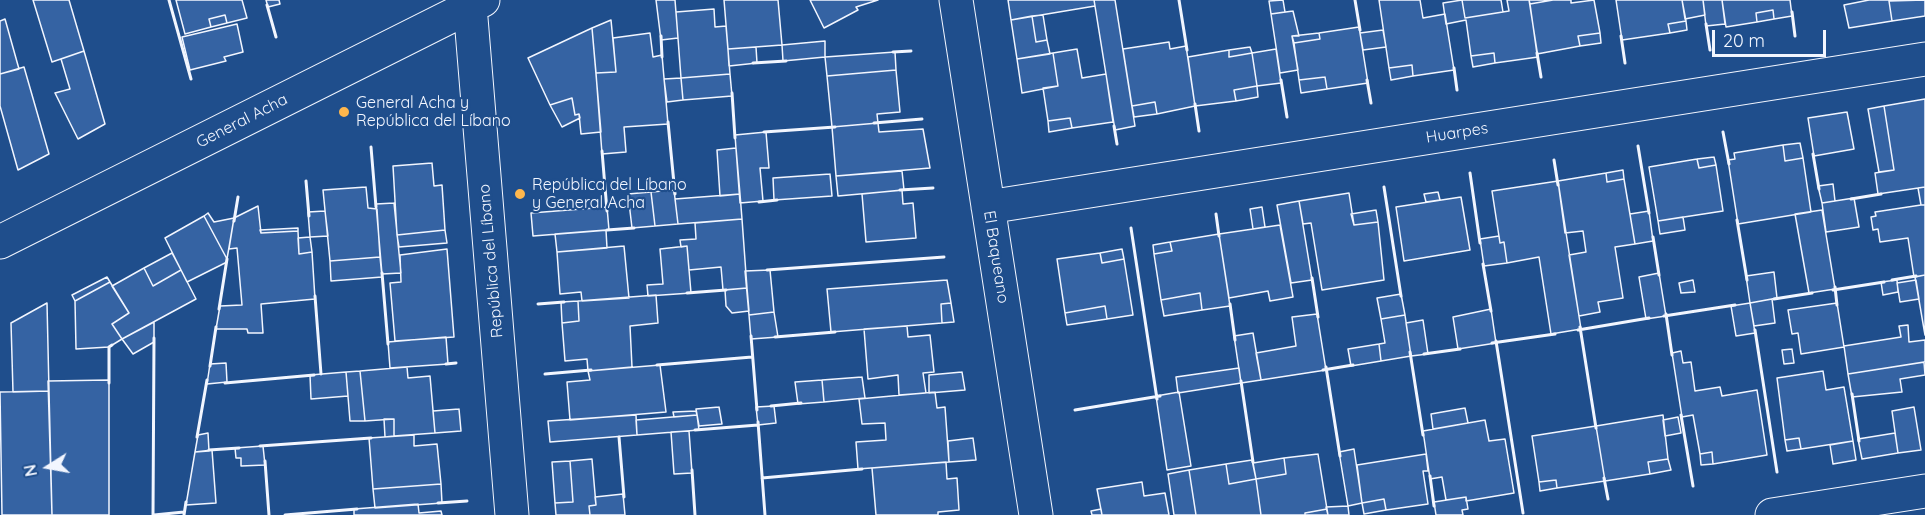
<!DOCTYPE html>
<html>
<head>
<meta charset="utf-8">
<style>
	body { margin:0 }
	#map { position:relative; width:1925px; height:515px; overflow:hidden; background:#1f4e8c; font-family:Quicksand,sans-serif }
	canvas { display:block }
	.north { position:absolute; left:18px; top:437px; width:60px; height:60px; -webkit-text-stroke:4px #1f4e8c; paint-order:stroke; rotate:259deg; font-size:16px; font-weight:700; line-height:24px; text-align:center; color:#f2f6ff }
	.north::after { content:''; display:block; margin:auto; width:21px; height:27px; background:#f2f6ff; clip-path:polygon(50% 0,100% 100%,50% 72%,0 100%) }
	.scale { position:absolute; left:1712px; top:30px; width:114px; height:27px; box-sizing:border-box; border:3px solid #f2f6ff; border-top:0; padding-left:8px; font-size:18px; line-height:21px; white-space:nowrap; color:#f2f6ff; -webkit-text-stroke:4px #1f4e8c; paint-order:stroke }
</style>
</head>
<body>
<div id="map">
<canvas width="1925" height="515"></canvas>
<div class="north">N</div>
<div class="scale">20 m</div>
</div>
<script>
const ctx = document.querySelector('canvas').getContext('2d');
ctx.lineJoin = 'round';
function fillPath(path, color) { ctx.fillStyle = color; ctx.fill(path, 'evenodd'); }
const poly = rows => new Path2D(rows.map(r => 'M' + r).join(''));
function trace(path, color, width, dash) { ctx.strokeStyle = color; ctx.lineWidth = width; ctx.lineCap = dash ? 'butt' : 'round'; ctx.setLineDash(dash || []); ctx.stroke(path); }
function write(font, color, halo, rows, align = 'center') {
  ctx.font = font + ' Quicksand,sans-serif'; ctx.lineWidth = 4.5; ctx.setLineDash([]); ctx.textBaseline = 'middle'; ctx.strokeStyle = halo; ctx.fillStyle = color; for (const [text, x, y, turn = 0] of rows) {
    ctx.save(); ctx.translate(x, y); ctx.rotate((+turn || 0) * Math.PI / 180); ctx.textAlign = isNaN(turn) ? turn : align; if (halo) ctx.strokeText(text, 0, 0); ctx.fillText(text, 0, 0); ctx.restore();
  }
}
const building = poly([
	[33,0,69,0,84,51,52,62,33,0],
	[176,0,242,0,247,18,227,23,225,15,209,19,211,27,185,34,176,0],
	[266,0,279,0,280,4,268,7,266,0],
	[656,0,675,0,678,38,661,40,656,0],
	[724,0,778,0,782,45,728,49,724,0],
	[810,0,878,0,856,7,858,10,824,28,810,0],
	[1008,0,1094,0,1095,6,1011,20,1008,0],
	[1094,0,1115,0,1135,126,1115,130,1094,0],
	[1283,0,1285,12,1271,14,1269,1,1283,0],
	[1379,0,1420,0,1423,18,1445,14,1454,70,1413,76,1412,65,1389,68,1379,0],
	[1462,0,1501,0,1503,12,1465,18,1462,0],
	[1462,0,1465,18,1509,11,1507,0,1529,0,1538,57,1495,63,1494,53,1471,56,1466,20,1446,24,1443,3,1462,0],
	[1529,0,1553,0,1530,4,1529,0],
	[1553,0,1571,0,1571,3,1594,0,1600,33,1578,36,1580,46,1537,54,1530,4,1553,0],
	[1616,0,1682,0,1686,21,1668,24,1670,33,1622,40,1616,0],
	[1682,0,1703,0,1705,15,1685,19,1682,0],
	[1703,0,1722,0,1725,24,1706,26,1703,0],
	[1722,0,1790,0,1792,16,1774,19,1773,10,1756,13,1757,22,1726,27,1722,0],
	[1869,0,1897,0,1889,1,1892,21,1849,28,1844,5,1869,0],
	[1925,0,1925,16,1892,21,1889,1,1925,0],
	[714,9,715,27,726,26,730,74,681,78,676,12,714,9],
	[1773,10,1774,19,1757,22,1756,13,1773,10],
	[1293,11,1299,36,1292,36,1298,70,1280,73,1271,14,1293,11],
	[225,15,227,23,211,27,209,19,225,15],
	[1043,15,1047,40,1036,42,1032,16,1043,15],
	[1032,16,1036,42,1047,40,1050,54,1017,59,1011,20,1032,16],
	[5,19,19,69,0,74,0,21,5,19],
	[611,20,616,72,596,73,592,28,611,20],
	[1686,21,1687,30,1670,33,1668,24,1686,21],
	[237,24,243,52,224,57,226,61,190,70,182,37,237,24],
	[1359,27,1368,83,1327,89,1325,77,1299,80,1294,43,1320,39,1319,33,1359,27],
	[592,28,601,132,581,134,579,114,575,115,572,98,550,105,528,58,592,28],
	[1383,30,1386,47,1363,50,1360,33,1383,30],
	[650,33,653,57,662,55,668,124,624,127,626,152,602,154,596,73,616,72,613,38,650,33],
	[1319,33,1320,39,1294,43,1292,36,1319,33],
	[1600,33,1601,43,1580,46,1578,36,1600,33],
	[825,41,825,57,783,61,782,45,825,41],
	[1169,42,1170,49,1186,46,1195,106,1157,114,1155,102,1132,106,1123,49,1169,42],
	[756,47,757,63,729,66,728,49,756,47],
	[1250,47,1252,53,1229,57,1229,50,1250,47],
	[1077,49,1082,78,1106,74,1113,122,1072,128,1070,118,1048,121,1043,88,1058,86,1053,53,1077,49],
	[1276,49,1281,83,1257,86,1252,53,1276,49],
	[1229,50,1229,57,1252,53,1257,86,1234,90,1236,101,1195,106,1188,57,1229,50],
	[84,51,105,124,78,139,55,93,70,89,61,59,84,51],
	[895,52,896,70,827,76,825,57,895,52],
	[1053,53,1058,86,1022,93,1017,59,1053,53],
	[1494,53,1495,63,1473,67,1471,56,1494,53],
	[1412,65,1413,76,1391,80,1389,68,1412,65],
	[24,67,49,154,18,170,0,106,0,74,24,67],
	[896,70,900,112,877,114,878,123,832,127,827,76,896,70],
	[730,74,732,96,683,100,681,78,730,74],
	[1325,77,1327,89,1301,93,1299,80,1325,77],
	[681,78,683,100,667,102,664,79,681,78],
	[1257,86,1258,97,1236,101,1234,90,1257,86],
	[572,98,575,115,579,114,580,118,562,127,550,105,572,98],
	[1925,99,1925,187,1878,194,1875,173,1894,170,1884,106,1925,99],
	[1155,102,1157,114,1134,117,1132,106,1155,102],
	[1884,106,1894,170,1879,172,1868,109,1884,106],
	[1847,112,1854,149,1814,156,1808,118,1847,112],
	[1070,118,1072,128,1049,132,1048,121,1070,118],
	[878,123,879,132,923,129,930,168,836,176,832,127,878,123],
	[766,132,769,168,760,168,763,201,740,203,735,135,766,132],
	[1800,143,1803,158,1785,161,1783,145,1800,143],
	[1783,145,1785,161,1803,158,1811,212,1738,224,1728,160,1735,159,1734,153,1783,145],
	[736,148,740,194,720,196,717,150,736,148],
	[1714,157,1716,165,1699,168,1697,159,1714,157],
	[1697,159,1699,168,1716,165,1723,211,1658,221,1649,167,1697,159],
	[432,163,434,186,442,185,445,230,397,235,393,166,432,163],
	[1623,170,1624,179,1607,182,1606,173,1623,170],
	[902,171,904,190,838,196,836,176,902,171],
	[1606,173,1607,182,1624,179,1635,244,1615,247,1623,298,1598,302,1600,312,1579,316,1569,255,1586,252,1583,231,1565,233,1558,181,1606,173],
	[830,174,832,196,774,200,773,178,830,174],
	[1558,181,1581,329,1551,334,1539,257,1507,263,1504,242,1500,243,1492,191,1558,181],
	[1833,184,1835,201,1822,203,1818,186,1833,184],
	[366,187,368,208,377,209,380,257,330,261,323,190,366,187],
	[1925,187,1925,205,1921,205,1918,188,1925,187],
	[674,190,678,224,655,226,651,192,674,190],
	[902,190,903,204,913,203,916,238,866,242,862,194,902,190],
	[651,192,655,226,632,228,628,194,651,192],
	[1438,192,1440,200,1426,202,1424,194,1438,192],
	[1349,193,1354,225,1378,222,1384,280,1322,290,1311,223,1303,224,1299,201,1349,193],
	[740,194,742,219,678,224,675,199,740,194],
	[1461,197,1470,250,1404,261,1396,207,1461,197],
	[1854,198,1859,227,1826,232,1822,203,1854,198],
	[1299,201,1312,280,1291,283,1277,205,1299,201],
	[394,203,401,273,382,274,376,204,394,203],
	[1921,205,1925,205,1925,275,1914,277,1908,238,1880,242,1878,229,1873,230,1871,217,1876,216,1875,212,1921,205],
	[258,206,261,233,298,231,299,254,312,252,315,299,261,304,263,333,248,333,247,329,216,329,220,306,242,305,237,248,229,249,234,218,258,206],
	[607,207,609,230,533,236,531,213,607,207],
	[1262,207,1265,227,1253,229,1250,209,1262,207],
	[1376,210,1378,222,1354,225,1351,214,1376,210],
	[1822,210,1835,289,1809,293,1795,214,1822,210],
	[325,211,328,236,310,237,308,212,325,211],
	[1649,211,1653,241,1635,244,1630,214,1649,211],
	[208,213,214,222,234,218,227,259,204,216,208,213],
	[204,216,227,259,227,262,187,282,165,238,204,216],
	[1683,217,1685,230,1660,234,1658,221,1683,217],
	[742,219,747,288,723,290,721,267,689,270,687,246,681,247,680,240,696,239,695,223,742,219],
	[1280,225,1293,297,1270,301,1268,291,1229,298,1219,234,1280,225],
	[298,228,298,231,261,233,260,230,298,228],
	[445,230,447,243,399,247,397,235,445,230],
	[606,230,607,248,557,252,555,234,606,230],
	[1219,234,1230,306,1202,310,1200,293,1161,300,1154,254,1172,251,1170,242,1219,234],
	[1499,236,1500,243,1504,242,1507,263,1484,266,1480,239,1499,236],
	[310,237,312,252,299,254,298,238,310,237],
	[1170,242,1172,251,1154,254,1153,245,1170,242],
	[624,246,629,298,582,301,581,292,560,294,557,252,624,246],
	[687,246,691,293,648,296,647,285,663,284,660,249,687,246],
	[447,249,454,337,395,341,390,283,401,282,400,255,447,249],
	[1122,249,1124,259,1102,263,1100,253,1122,249],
	[172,253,181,270,153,286,144,268,172,253],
	[1100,253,1102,263,1124,259,1133,315,1107,319,1105,306,1065,313,1057,259,1100,253],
	[380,257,382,277,331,281,330,261,380,257],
	[144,268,153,286,181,270,196,299,122,339,112,324,129,313,112,286,144,268],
	[770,270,774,312,749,315,745,271,770,270],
	[1774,272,1777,298,1750,303,1746,276,1774,272],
	[1659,273,1666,316,1646,319,1639,277,1659,273],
	[1925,275,1925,335,1915,277,1925,275],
	[107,277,110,282,75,301,72,295,107,277],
	[947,280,951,303,941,304,942,323,831,332,827,289,947,280],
	[1693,280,1695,292,1681,293,1679,283,1693,280],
	[1897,280,1898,292,1883,295,1881,282,1897,280],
	[1916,280,1919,299,1900,302,1897,283,1916,280],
	[110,282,129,313,112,324,122,339,109,347,76,349,75,301,110,282],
	[747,288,749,311,732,313,726,306,725,290,747,288],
	[1200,293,1202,310,1164,316,1161,300,1200,293],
	[1401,294,1405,315,1381,319,1377,298,1401,294],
	[656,295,658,323,630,326,632,367,588,371,587,359,565,361,562,323,579,321,578,301,656,295],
	[1772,299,1775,323,1754,326,1750,303,1772,299],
	[578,301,579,321,562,323,561,302,578,301],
	[47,303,49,391,13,392,11,323,47,303],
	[951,303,954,322,942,323,941,304,951,303],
	[1750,303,1755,333,1736,336,1731,306,1750,303],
	[1837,303,1844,347,1801,354,1798,333,1792,334,1788,310,1837,303],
	[1105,306,1107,319,1067,325,1065,313,1105,306],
	[1491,309,1496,343,1458,349,1453,317,1491,309],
	[774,312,778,337,751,339,749,315,774,312],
	[1317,314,1326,370,1261,380,1256,353,1296,346,1292,317,1317,314],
	[1405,315,1411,356,1381,361,1379,344,1385,343,1381,319,1405,315],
	[1423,320,1428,354,1411,356,1406,323,1423,320],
	[154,322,154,342,133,354,122,339,154,322],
	[1908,325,1909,342,1925,340,1925,362,1848,374,1844,346,1901,337,1899,326,1908,325],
	[907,326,908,337,930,335,934,372,923,373,926,393,899,395,898,375,868,379,864,329,907,326],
	[1253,333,1261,380,1241,383,1234,336,1253,333],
	[446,337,448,364,390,368,388,342,446,337],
	[1379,344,1381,361,1351,366,1348,349,1379,344],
	[1792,349,1794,363,1784,364,1782,350,1792,349],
	[1681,351,1683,363,1691,362,1695,391,1720,387,1722,396,1757,390,1767,455,1713,464,1712,452,1700,454,1693,415,1682,417,1672,353,1681,351],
	[1924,362,1925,375,1900,379,1902,392,1852,397,1848,374,1924,362],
	[226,363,227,382,207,384,210,364,226,363],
	[660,365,666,412,570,420,567,382,590,380,588,371,660,365],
	[407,367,408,378,430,376,435,433,394,436,394,419,365,421,360,371,407,367],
	[1239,368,1241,383,1178,393,1176,377,1239,368],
	[360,371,365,421,350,421,346,372,360,371],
	[1823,371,1826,390,1844,387,1853,441,1801,449,1799,438,1785,440,1777,378,1823,371],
	[346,372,348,396,311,399,310,375,346,372],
	[962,372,965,390,929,393,929,375,962,372],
	[862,377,865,398,824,402,822,380,862,377],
	[109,380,109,515,52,515,48,381,109,380],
	[822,380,824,402,798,404,795,382,822,380],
	[49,391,52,515,2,515,0,392,49,391],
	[935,392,937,408,945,407,949,462,858,469,856,442,886,440,885,423,862,424,859,399,935,392],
	[1179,392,1191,466,1167,470,1156,396,1179,392],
	[774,406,776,423,758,425,756,407,774,406],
	[719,407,722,424,699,426,696,409,719,407],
	[1914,407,1921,450,1898,453,1892,411,1914,407],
	[1465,408,1468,423,1433,429,1431,414,1465,408],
	[459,409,461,431,435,433,433,411,459,409],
	[696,411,697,415,674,417,673,412,696,411],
	[636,415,637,435,550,442,548,421,636,415],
	[697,415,699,430,637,435,636,420,697,415],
	[1663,415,1668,459,1648,462,1650,474,1605,481,1596,426,1663,415],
	[1678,417,1681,433,1665,436,1663,420,1678,417],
	[384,419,394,419,394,436,385,437,384,419],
	[1485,420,1489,441,1505,439,1514,493,1466,501,1466,497,1446,500,1442,477,1430,479,1423,431,1485,420],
	[1596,426,1605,481,1557,488,1556,480,1539,482,1532,436,1596,426],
	[689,431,692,473,674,474,671,432,689,431],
	[208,433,209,451,195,452,198,435,208,433],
	[1895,433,1898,453,1862,459,1858,439,1895,433],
	[414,435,414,446,437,444,441,484,373,489,369,438,414,435],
	[973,438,976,460,949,462,948,441,973,438],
	[1799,438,1801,449,1787,451,1785,440,1799,438],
	[1853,441,1856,460,1833,464,1830,445,1853,441],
	[263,446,265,465,241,466,241,458,236,458,235,448,263,446],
	[1354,449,1362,503,1348,506,1339,452,1354,449],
	[212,450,216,503,186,505,195,452,212,450],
	[1712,452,1713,464,1701,465,1700,454,1712,452],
	[1318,454,1327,509,1305,513,1305,515,1261,515,1256,479,1286,474,1284,458,1318,454],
	[1426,454,1428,471,1423,471,1428,504,1386,510,1384,499,1362,503,1357,465,1426,454],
	[1284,458,1286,474,1256,479,1253,463,1284,458],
	[592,459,596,505,589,506,590,515,556,515,555,503,573,502,570,461,592,459],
	[1668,459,1671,470,1650,474,1648,462,1668,459],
	[1252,460,1256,479,1229,484,1226,464,1252,460],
	[570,461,573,502,555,503,552,462,570,461],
	[946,462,947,479,957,478,959,510,938,512,938,515,876,515,872,468,946,462],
	[1226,464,1229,484,1256,479,1261,515,1196,515,1189,470,1226,464],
	[1189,470,1196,515,1174,515,1168,474,1189,470],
	[1556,480,1557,488,1540,491,1539,482,1556,480],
	[1142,482,1144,496,1165,493,1169,515,1102,515,1097,489,1142,482],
	[441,484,442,503,375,508,373,489,441,484],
	[623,494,625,515,590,515,589,506,596,505,595,497,623,494],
	[1466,497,1468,509,1462,510,1463,515,1436,515,1434,502,1466,497],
	[1384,499,1386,510,1364,514,1362,503,1384,499],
	[418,504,419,513,441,511,442,515,354,515,354,509,418,504],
	[1348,506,1349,515,1328,515,1326,507,1348,506],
	[1101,509,1102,515,1092,515,1091,511,1101,509],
	[1327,509,1328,515,1305,515,1305,513,1327,509]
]);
const minor = poly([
	[956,0,1036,515],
	[988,207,1925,59],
	[1772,515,1925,491]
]);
const secondary = poly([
	[470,6,512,515],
	[0,242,483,0]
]);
const wall = poly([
	[169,0,191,79],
	[1179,0,1187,50],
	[1355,0,1360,30],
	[267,5,276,37],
	[1792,12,1795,36],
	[1706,24,1710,50],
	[661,36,662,57],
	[1621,36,1625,63],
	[893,52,911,51],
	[1537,53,1541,77],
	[753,63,786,61],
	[1454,68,1457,90],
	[1281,80,1287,117],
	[1367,80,1371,103],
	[732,93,735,138],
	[1195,104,1199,131],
	[668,122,675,194],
	[874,123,922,119],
	[1114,126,1117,144],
	[764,132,835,127],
	[1723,132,1729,164],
	[1638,146,1649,213],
	[371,147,376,207],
	[602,151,607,211],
	[1813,154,1819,189],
	[1554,160,1558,185],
	[1470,173,1480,243],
	[306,181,309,216],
	[1384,187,1401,296],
	[900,190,933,188],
	[1851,199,1881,194],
	[759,202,777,200],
	[1216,214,1219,236],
	[1737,220,1747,280],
	[234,221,238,197],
	[1131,228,1157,399],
	[607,230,634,228],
	[1653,237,1659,275],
	[1483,264,1491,311],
	[767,270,944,257],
	[382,273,388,344],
	[1312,278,1318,317],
	[1892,280,1916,276],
	[1835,287,1837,305],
	[1833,290,1884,282],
	[687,293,726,290],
	[315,296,321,374],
	[1774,299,1812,293],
	[538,304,564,302],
	[1230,304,1235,340],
	[219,309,227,259],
	[1666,314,1672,355],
	[1664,316,1735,305],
	[1580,327,1596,428],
	[1578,330,1649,318],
	[1755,330,1777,472],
	[751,336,757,410],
	[775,337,835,332],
	[1496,341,1523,513],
	[1492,343,1555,334],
	[1410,352,1423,435],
	[1424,354,1460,349],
	[446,364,456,363],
	[657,365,752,357],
	[210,366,216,327],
	[1326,367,1340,456],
	[1323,370,1353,365],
	[545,374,591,370],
	[1241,381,1253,462],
	[109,383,109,347,112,345],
	[225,383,314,375],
	[1852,394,1859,441],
	[771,406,801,403],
	[1075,410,1160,396],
	[1681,415,1693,486],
	[758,422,765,515],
	[695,430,758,425],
	[197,437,207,380],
	[619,437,624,497],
	[260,446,371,438],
	[209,450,239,448],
	[265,461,269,515],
	[692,470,695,515],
	[1430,476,1434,506],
	[762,478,862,469],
	[1604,478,1608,499],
	[438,503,467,501],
	[153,515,154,338],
	[154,515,184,512],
	[184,515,186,502],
	[285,515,357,509]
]);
const markers = [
	[344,112,6,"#ffb74d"],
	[520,194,6,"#ffb74d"]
];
const poiNames = [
	["General Acha y",356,103],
	["República del Líbano",356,121],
	["República del Líbano",532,185],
	["y General Acha",532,203]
];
const streetNames = [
	["General Acha",242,121,-27],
	["Huarpes",1457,133,-9],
	["El Baqueano",996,257,81],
	["República del Líbano",491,261,-95]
];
fillPath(building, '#3563a3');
trace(building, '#f2f6ff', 1.5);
trace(minor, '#f2f6ff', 35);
trace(secondary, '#f2f6ff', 35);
trace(minor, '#1f4e8c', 33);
trace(secondary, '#1f4e8c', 33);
trace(wall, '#f2f6ff', 3);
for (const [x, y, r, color] of markers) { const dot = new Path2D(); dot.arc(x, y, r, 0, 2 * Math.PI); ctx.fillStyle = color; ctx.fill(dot); trace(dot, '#1f4e8c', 2); }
write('16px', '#f2f6ff', '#1f4e8c', poiNames, 'left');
write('16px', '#f2f6ff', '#1f4e8c', streetNames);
</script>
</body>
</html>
